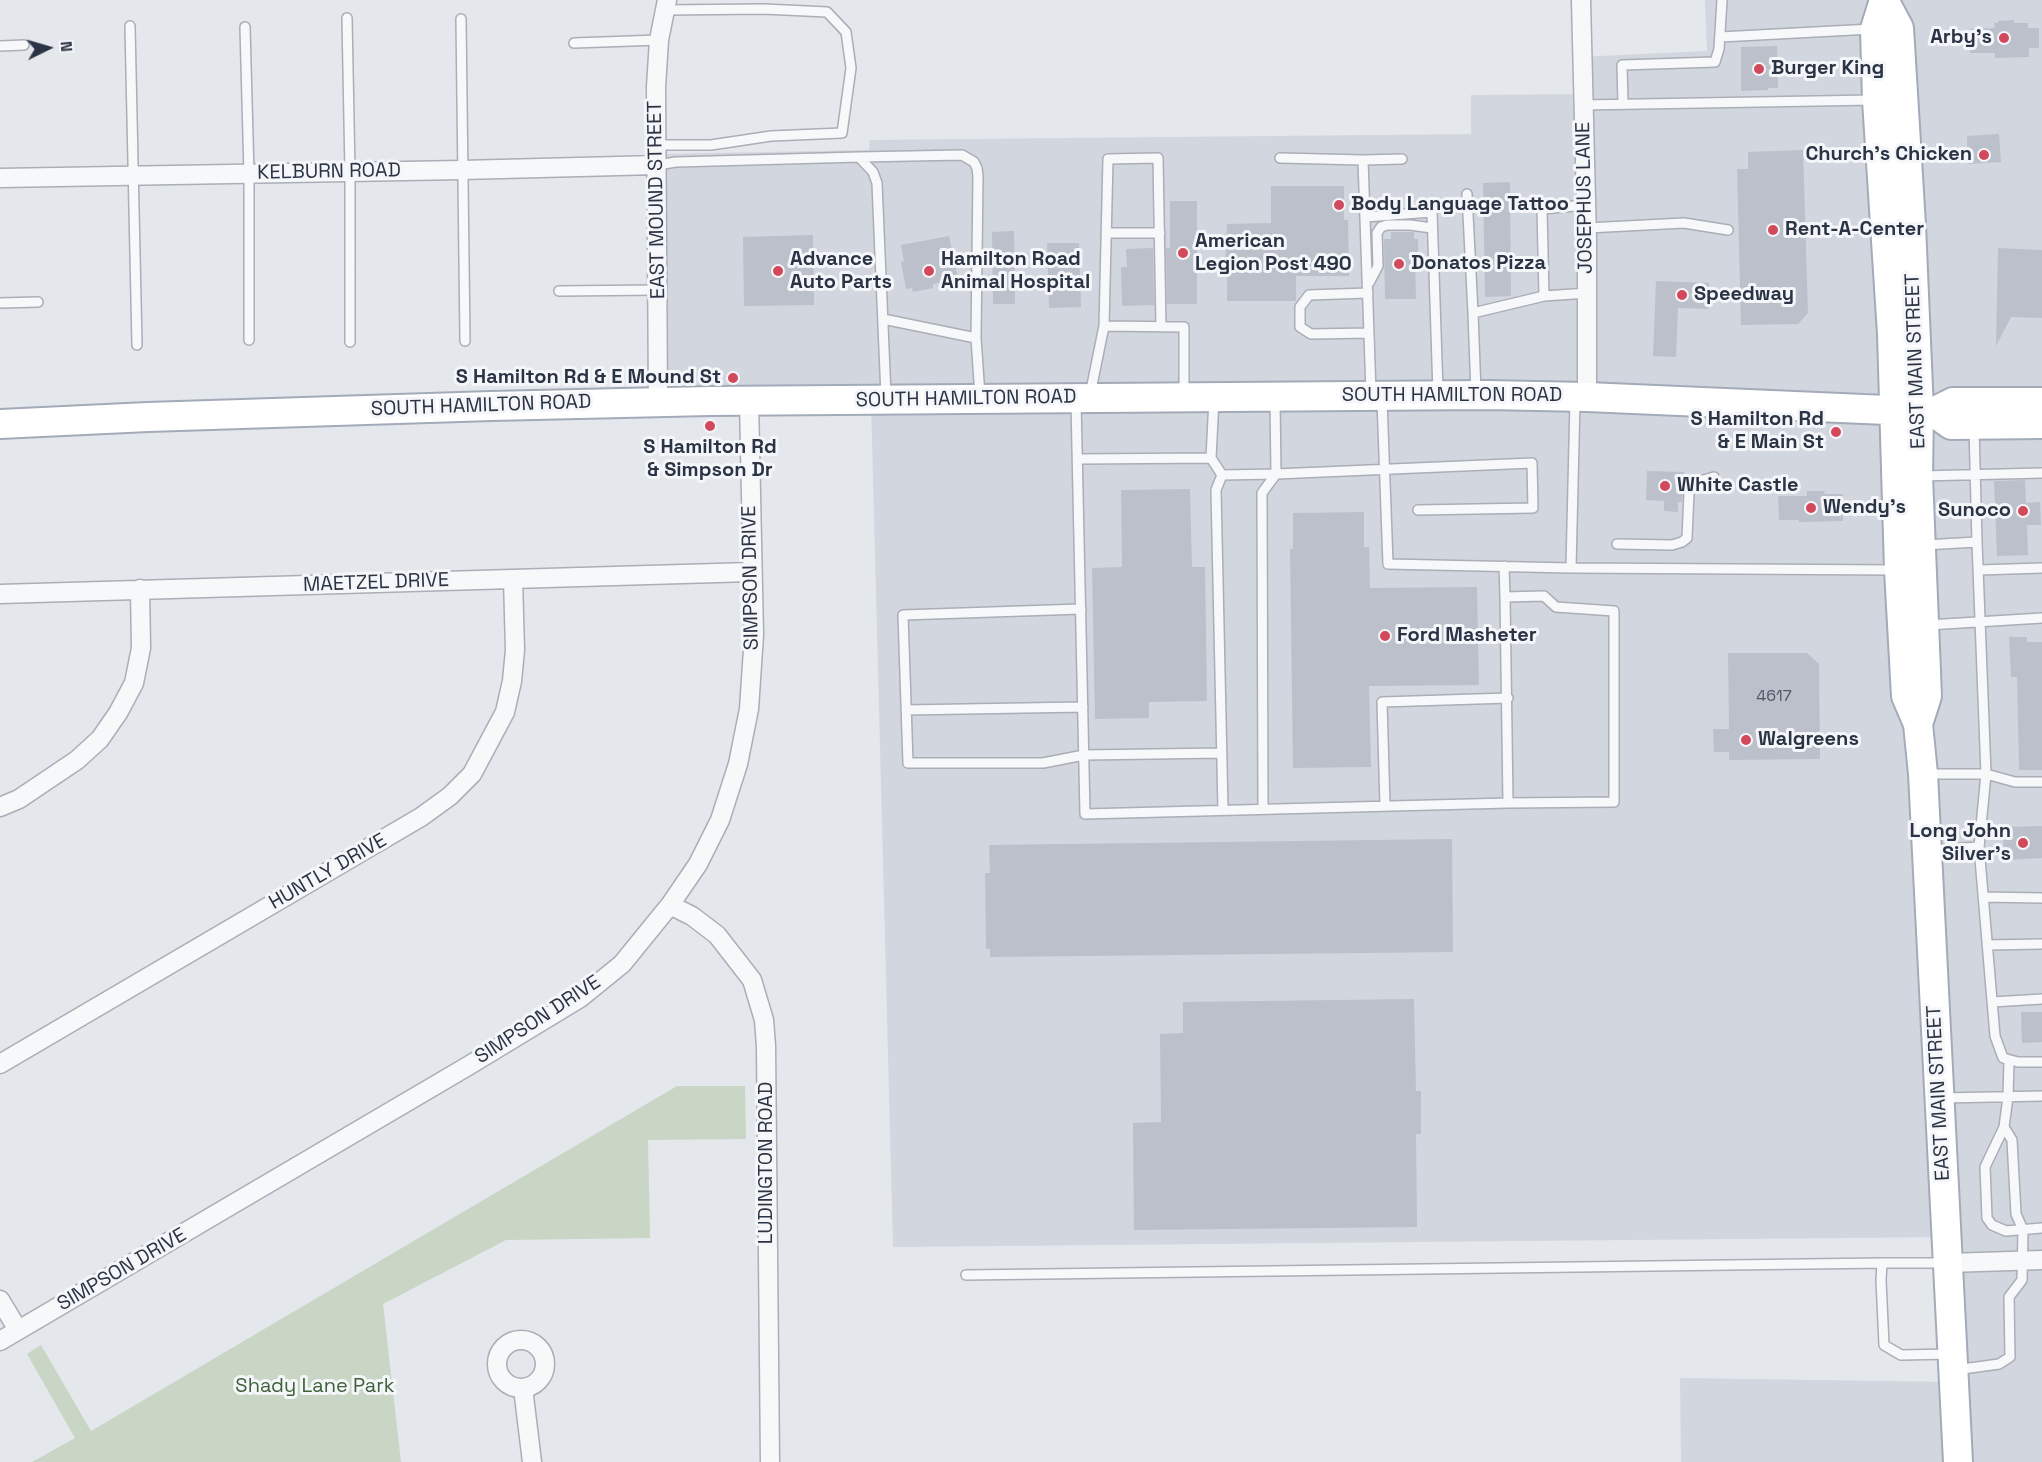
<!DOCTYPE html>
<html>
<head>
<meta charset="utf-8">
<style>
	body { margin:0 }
	#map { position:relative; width:2042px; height:1462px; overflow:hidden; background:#e4e7ec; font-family:"Space Grotesk",sans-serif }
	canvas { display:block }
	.north { position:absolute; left:18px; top:18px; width:60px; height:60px; -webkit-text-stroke:4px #f4f6f9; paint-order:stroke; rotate:85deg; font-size:16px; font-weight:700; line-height:24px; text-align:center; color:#2b3445 }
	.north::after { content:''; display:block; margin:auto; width:21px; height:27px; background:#2b3445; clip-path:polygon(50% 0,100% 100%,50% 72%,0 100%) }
</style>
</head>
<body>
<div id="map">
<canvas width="2042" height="1462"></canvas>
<div class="north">N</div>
</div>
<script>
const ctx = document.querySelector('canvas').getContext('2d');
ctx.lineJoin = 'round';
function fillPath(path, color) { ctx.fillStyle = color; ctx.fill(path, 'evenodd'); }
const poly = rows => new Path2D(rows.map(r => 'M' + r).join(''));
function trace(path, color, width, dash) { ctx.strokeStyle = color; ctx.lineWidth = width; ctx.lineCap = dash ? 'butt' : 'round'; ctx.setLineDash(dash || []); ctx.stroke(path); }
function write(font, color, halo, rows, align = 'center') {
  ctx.font = font + ' "Space Grotesk",sans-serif'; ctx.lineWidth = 6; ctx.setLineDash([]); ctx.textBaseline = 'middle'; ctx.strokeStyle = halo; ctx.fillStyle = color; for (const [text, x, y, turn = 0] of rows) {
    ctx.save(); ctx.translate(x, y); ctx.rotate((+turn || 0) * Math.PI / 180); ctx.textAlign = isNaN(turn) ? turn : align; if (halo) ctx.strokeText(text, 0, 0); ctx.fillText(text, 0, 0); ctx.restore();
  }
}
const built = poly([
	[1705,0,2042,0,2042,1462,1681,1462,1680,1378,1953,1382,1947,1237,893,1247,871,400,660,401,658,154,869,150,870,140,1471,134,1471,95,1579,94,1578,57,1707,51]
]);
const green = poly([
	[677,1086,745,1086,746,1139,648,1140,650,1238,506,1240,383,1304,401,1462,32,1462,75,1438,27,1354,41,1345,91,1431]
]);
const building = poly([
	[2014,20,2014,23,2028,23,2028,28,2039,28,2039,48,2029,48,2029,57,1995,58,1995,53,1970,53,1970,29,1995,28,1994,23,1998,23,1998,21],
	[1777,46,1778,88,1768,88,1768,90,1741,91,1741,47],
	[1999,134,2001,162,1968,164,1967,136],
	[1803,150,1808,313,1798,324,1741,325,1737,169,1748,169,1748,152],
	[1510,182,1511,296,1485,297,1483,183],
	[1271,186,1344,186,1344,220,1348,220,1349,276,1296,276,1296,301,1227,301,1227,265,1225,265,1227,224,1271,223],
	[1170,201,1197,201,1197,304,1167,304,1166,248,1170,248],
	[1014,231,1015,304,993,304,992,232],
	[1391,232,1414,232,1414,239,1418,239,1418,260,1415,260,1416,299,1385,299,1384,239,1391,239],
	[813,235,814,305,744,306,743,237],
	[949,236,958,279,933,284,933,288,913,292,912,288,906,289,901,262,904,261,901,245],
	[1047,243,1079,243,1081,307,1049,308],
	[1153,248,1154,305,1122,306,1121,267,1127,267,1126,249],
	[1998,248,2042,250,2042,318,2011,317,1996,346],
	[1656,281,1709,283,1708,309,1678,308,1676,357,1653,356],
	[1647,471,1684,472,1682,502,1678,502,1678,512,1664,511,1664,501,1646,500],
	[2025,480,2026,503,2040,502,2041,525,2027,525,2028,555,1997,556,1994,481],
	[1190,489,1192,567,1205,567,1207,701,1149,702,1149,718,1095,719,1092,568,1122,567,1121,490],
	[1807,491,1824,491,1825,494,1843,494,1843,521,1799,522,1799,520,1779,520,1778,496,1807,496],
	[1364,512,1364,547,1369,547,1370,588,1477,587,1479,685,1369,686,1371,767,1293,768,1290,549,1293,549,1293,513],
	[2009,637,2027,637,2027,642,2042,642,2042,770,2019,770,2017,677,2011,677],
	[1728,653,1807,653,1819,664,1820,759,1729,760,1729,752,1714,752,1713,729,1729,729],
	[2042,826,2042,858,2004,860,2003,827],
	[1452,839,1453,952,990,957,990,949,986,949,985,873,990,873,989,845],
	[1414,999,1416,1091,1421,1091,1421,1134,1416,1134,1417,1227,1134,1230,1133,1123,1161,1122,1160,1034,1183,1033,1183,1002],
	[2021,1012,2042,1012,2042,1042,2022,1043]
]);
const service = poly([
	[347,18,350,172,350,342],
	[461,19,465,341],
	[130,26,137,345],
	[245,27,249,174,249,340],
	[1720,37,1872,29],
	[574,43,659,40],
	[0,46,24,45],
	[1623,104,1622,65,1715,62,1719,49,1722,0],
	[1583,105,1874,100],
	[657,145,711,145,771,136,842,133,851,68,846,32,827,12,764,9,664,10],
	[859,157,962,155,974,162,977,168,978,176,976,338],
	[1280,158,1363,160,1371,393],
	[1363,160,1402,159],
	[657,165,676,162,859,157,873,172,877,183,886,396],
	[1467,194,1473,313],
	[1365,217,1432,212,1438,392],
	[1587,228,1684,223,1728,230],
	[1106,233,1160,233],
	[1369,283,1378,266,1377,233,1381,227,1387,225,1410,225,1432,228],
	[559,291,658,290],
	[1368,293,1309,295,1300,307,1300,327,1311,334,1369,333],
	[1544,296,1588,293],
	[0,303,38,302],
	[883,319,976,338,980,396],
	[1104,326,1108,159,1158,158,1161,327],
	[1476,393,1473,313,1544,296,1542,209,1586,205],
	[1090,395,1104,326,1184,327,1184,393],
	[1382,400,1388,564,1571,568],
	[1275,401,1276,474,1532,463,1533,508,1418,510],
	[1575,401,1571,568,1897,570],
	[1076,402,1085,814,1508,803,1614,802,1614,611,1556,607,1544,596,1505,597,1504,566],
	[1211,458,1222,475,1276,474],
	[1078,459,1211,458,1214,399],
	[1222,475,1216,490,1223,810],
	[1921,476,2042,473],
	[1617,544,1672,545,1682,542,1687,538,1689,493,1696,482,1714,477],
	[1924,545,1977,542,1974,427],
	[1979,570,2042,568],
	[1505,597,1508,803],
	[1081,609,903,615,908,763,1043,763,1084,755,1222,753],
	[1928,625,2042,618],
	[906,710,1083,707],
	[1926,774,1986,774,1977,542],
	[1385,806,1382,702,1508,698],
	[1263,809,1262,493,1276,474],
	[1979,847,1995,1036,2003,1058,2018,1062,2042,1062],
	[1930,850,1979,847,1986,774,2015,782,2042,782],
	[1983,897,2042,898],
	[1987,945,2042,944],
	[1992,1002,2042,999],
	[2009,1061,2008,1097,2004,1127,1985,1167,1987,1218,1992,1225,2006,1231,2042,1228],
	[1942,1098,2042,1096],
	[1946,1263,1882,1263,1881,1280,1884,1345,1901,1355,1950,1354],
	[966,1275,1882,1263],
	[1955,1370,1999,1364,2010,1357,2009,1297,2022,1280,2023,1230,2016,1214,2012,1140,2004,1127]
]);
const minor = poly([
	[1581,0,1587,240,1587,397],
	[0,178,462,170,657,165],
	[658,402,656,87,659,40,667,0],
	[0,594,751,572],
	[0,807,19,799,77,760,100,739,118,713,134,683,141,648,140,589],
	[670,905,692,916,717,935,752,980,764,1020,766,1046,770,1462],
	[0,1064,421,817,450,796,472,774,505,712,512,681,515,650,513,579],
	[1948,1263,2042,1260],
	[0,1300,18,1330],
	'497 1364a24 24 0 1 1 48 0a24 24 0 1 1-48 0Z',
	[0,1341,468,1066,580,998,622,964,670,905,698,864,720,820,738,764,749,709,754,635,749,401],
	[523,1388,532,1462]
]);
const primary = poly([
	[1884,0,1875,29,1877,100,1892,334,1899,570,1906,696,1918,724,1923,774,1958,1462],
	[1884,0,1899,28,1911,225,1919,411,1918,476,1927,696,1918,724],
	[1933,412,1951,425,2042,424],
	[0,424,148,417,491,406,710,401,1487,395,1587,397,1933,412,1953,402,2042,402]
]);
const markers = [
	[2004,38,6,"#d1495b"],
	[1759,69,6,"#d1495b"],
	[1984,155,6,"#d1495b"],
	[1339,205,6,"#d1495b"],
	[1773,230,6,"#d1495b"],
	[1183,253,6,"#d1495b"],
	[1399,264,6,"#d1495b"],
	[778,271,6,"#d1495b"],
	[929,271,6,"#d1495b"],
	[1682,295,6,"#d1495b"],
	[733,378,6,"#d1495b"],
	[710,426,6,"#d1495b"],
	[1836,432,6,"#d1495b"],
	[1665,486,6,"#d1495b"],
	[1811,508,6,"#d1495b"],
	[2023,511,6,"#d1495b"],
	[1385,636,6,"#d1495b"],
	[1746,740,6,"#d1495b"],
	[2023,843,6,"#d1495b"]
];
const numberNames = [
	["4617",1774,697]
];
const poiNames = [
	["Arby's",1992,38,"right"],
	["Burger King",1771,69],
	["Church's Chicken",1972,155,"right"],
	["Body Language Tattoo",1351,205],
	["Rent-A-Center",1785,230],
	["American",1195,242],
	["Legion Post 490",1195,265],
	["Advance",790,260],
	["Auto Parts",790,283],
	["Hamilton Road",941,260],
	["Animal Hospital",941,283],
	["Donatos Pizza",1411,264],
	["Speedway",1694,295],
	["S Hamilton Rd & E Mound St",721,378,"right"],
	["S Hamilton Rd",1824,420,"right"],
	["& E Main St",1824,443,"right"],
	["S Hamilton Rd",710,448,"center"],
	["& Simpson Dr",710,471,"center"],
	["White Castle",1677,486],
	["Wendy's",1823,508],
	["Sunoco",2011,511,"right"],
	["Ford Masheter",1397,636],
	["Walgreens",1758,740],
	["Long John",2011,832,"right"],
	["Silver's",2011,855,"right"]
];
const streetNames = [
	["KELBURN ROAD",329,172,-1],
	["JOSEPHUS LANE",1585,198,-91],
	["EAST MOUND STREET",657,200,-91],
	["EAST MAIN STREET",1916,361,-92],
	["SOUTH HAMILTON ROAD",1452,396],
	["SOUTH HAMILTON ROAD",966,399,-1],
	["SOUTH HAMILTON ROAD",481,406,-2],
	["SIMPSON DRIVE",751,578,-91],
	["MAETZEL DRIVE",376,583,-2],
	["HUNTLY DRIVE",328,872,-30],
	["SIMPSON DRIVE",538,1020,-33],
	["EAST MAIN STREET",1939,1093,-93],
	["LUDINGTON ROAD",767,1163,-90],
	["SIMPSON DRIVE",122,1270,-30]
];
const parkNames = [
	["Shady Lane Park",315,1387]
];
fillPath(built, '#d2d6de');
fillPath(green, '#c9d6c5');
fillPath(building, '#bbc0ca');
trace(service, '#a9aeb7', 12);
trace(minor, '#a9aeb7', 21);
trace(primary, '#a3abb8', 32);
trace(service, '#f7f8fa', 9);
trace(minor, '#f7f8fa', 18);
trace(primary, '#fff', 28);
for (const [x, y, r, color] of markers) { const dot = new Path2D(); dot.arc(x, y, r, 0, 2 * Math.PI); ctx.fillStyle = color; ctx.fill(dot); trace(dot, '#f4f6f9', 2); }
write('16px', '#4f5766', null, numberNames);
write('bold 20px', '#2b3445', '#f4f6f9', poiNames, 'left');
write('20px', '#2b3445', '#f4f6f9', streetNames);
write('20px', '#3f6138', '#f4f6f9', parkNames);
</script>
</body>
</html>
